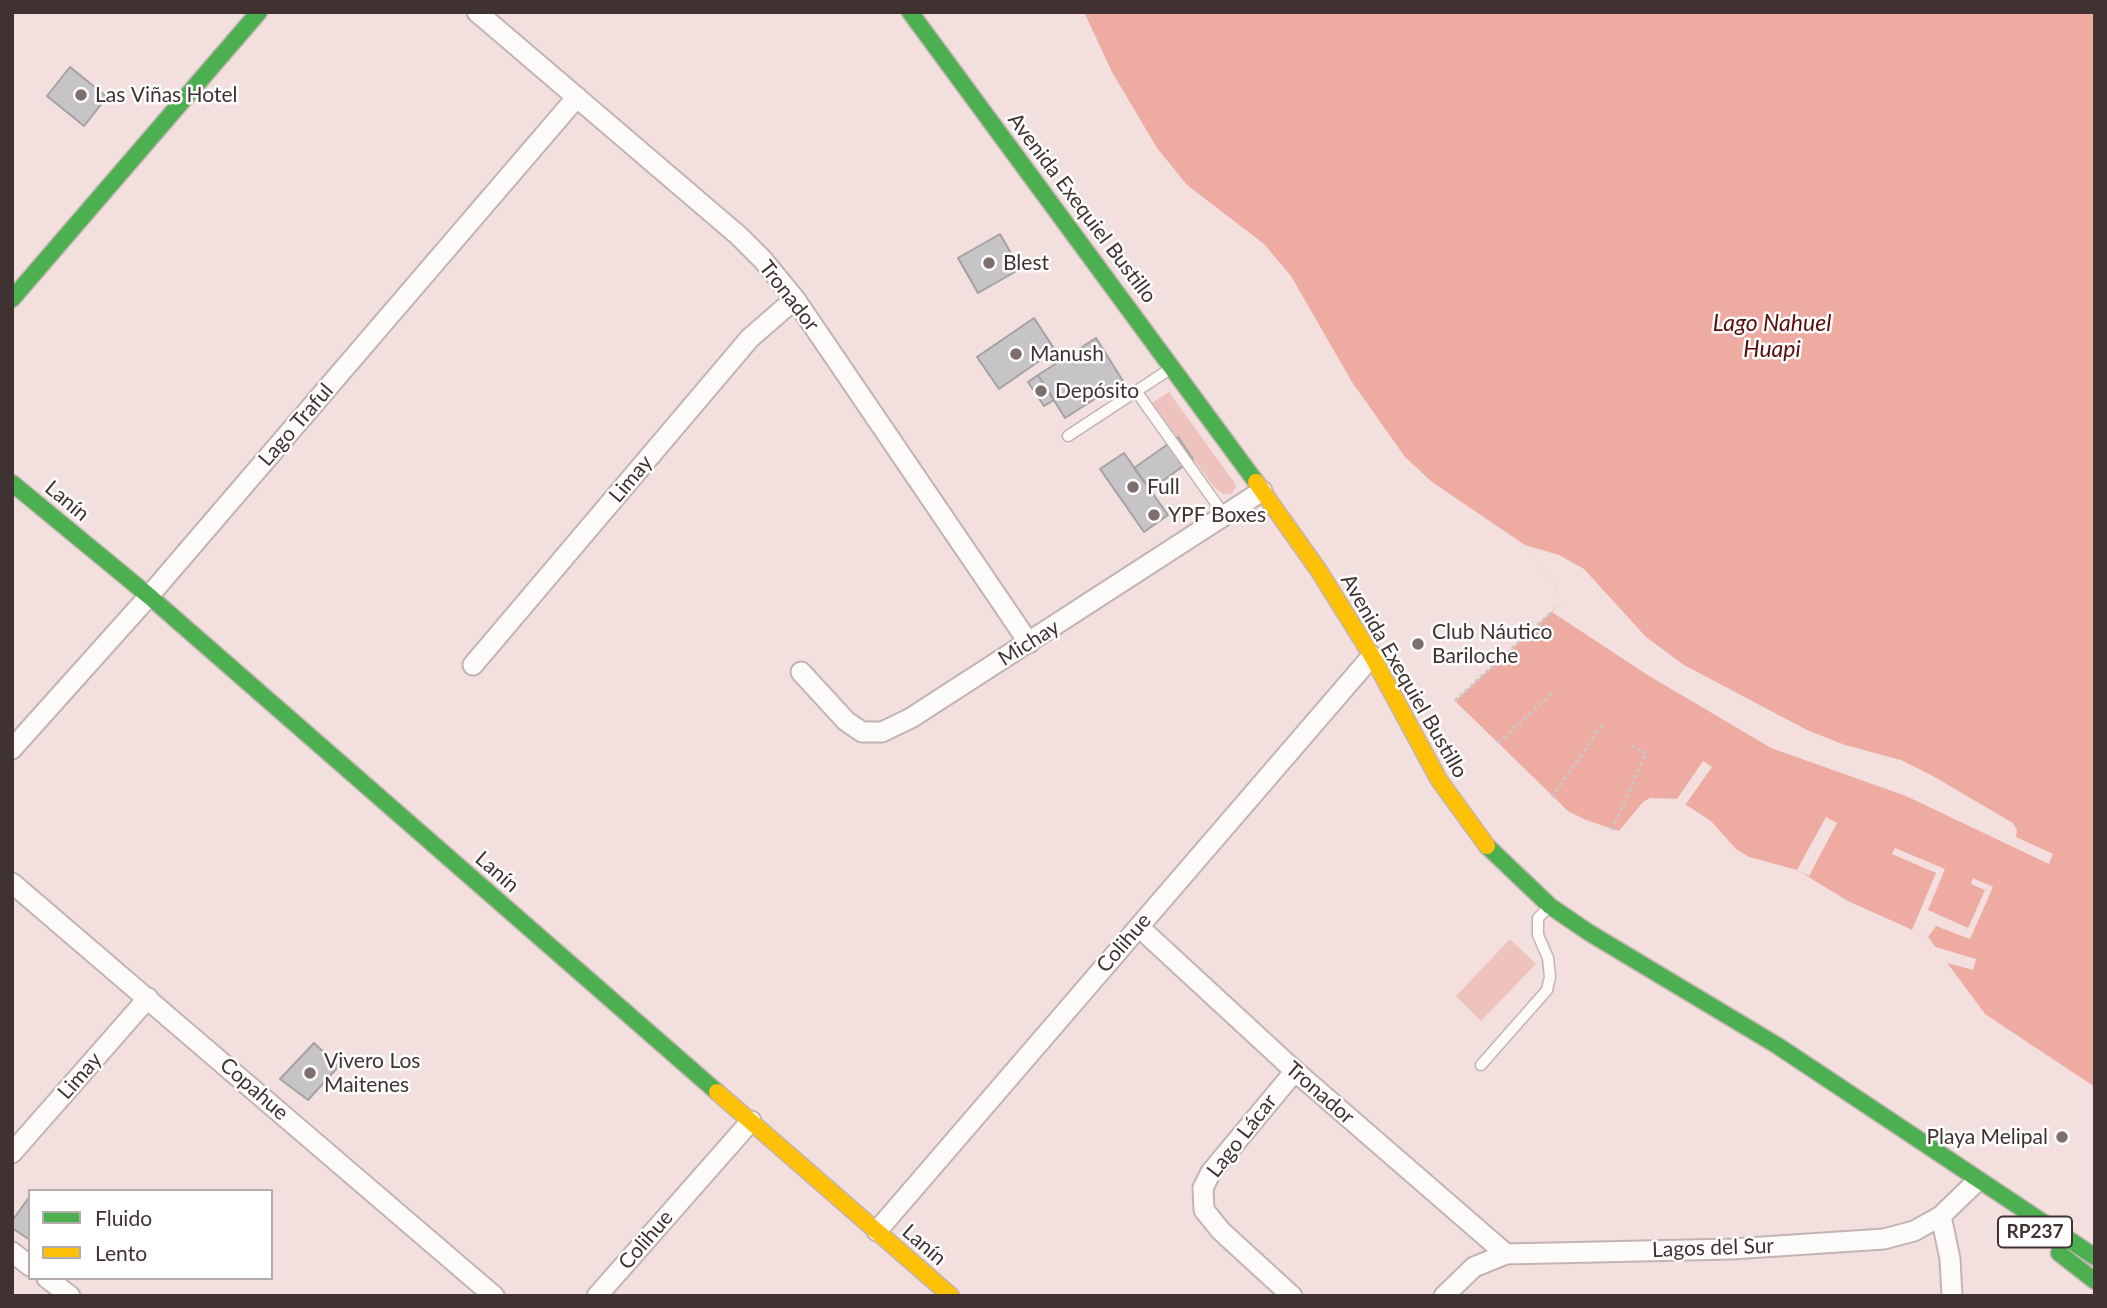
<!DOCTYPE html>
<html>
<head>
<meta charset="utf-8">
<style>
	body { margin:0 }
	#map { position:relative; width:2107px; height:1308px; overflow:hidden; background:#f3e0de; font-family:Lato,sans-serif }
	canvas { display:block }
	.frame { position:absolute; inset:0; border:14px solid #3f3230; pointer-events:none }
	.legend { position:absolute; left:28px; top:1189px; width:245px; height:91px; box-sizing:border-box; background:#fff; border:2px solid #b2adac; margin:0; padding:9px 12px; list-style:none; font-size:21px; color:#3f3230 }
	.legend li { display:flex; align-items:center; gap:14px; height:35px }
	.legend b { width:35px; border:2px solid #b2adac }
</style>
</head>
<body>
<div id="map">
<canvas width="2107" height="1308"></canvas>
<div class="frame"></div>
<ul class="legend">
<li><b style="height:9px;background:#4caf50"></b>Fluido</li>
<li><b style="height:9px;background:#ffc107"></b>Lento</li>
</ul>
</div>
<script>
const ctx = document.querySelector('canvas').getContext('2d');
ctx.lineJoin = 'round';
function fillPath(path, color) { ctx.fillStyle = color; ctx.fill(path, 'evenodd'); }
const poly = rows => new Path2D(rows.map(r => 'M' + r).join(''));
function trace(path, color, width, dash) { ctx.strokeStyle = color; ctx.lineWidth = width; ctx.lineCap = dash ? 'butt' : 'round'; ctx.setLineDash(dash || []); ctx.stroke(path); }
function write(font, color, halo, rows, align = 'center') {
  ctx.font = font + ' Lato,sans-serif'; ctx.lineWidth = 5; ctx.setLineDash([]); ctx.textBaseline = 'middle'; ctx.strokeStyle = halo; ctx.fillStyle = color; for (const [text, x, y, turn = 0] of rows) {
    ctx.save(); ctx.translate(x, y); ctx.rotate((+turn || 0) * Math.PI / 180); ctx.textAlign = isNaN(turn) ? turn : align; if (halo) ctx.strokeText(text, 0, 0); ctx.fillText(text, 0, 0); ctx.restore();
  }
}
const green = poly([
	[1169,392,1234,482,1236,487,1231,494,1223,494,1214,487,1152,403],
	[1510,939,1536,964,1481,1021,1456,996]
]);
const water = poly([
	[1084,12,2095,12,2095,1087,1985,1014,1928,937,1848,901,1797,870,1749,857,1736,849,1711,821,1677,799,1650,798,1643,802,1619,831,1586,820,1568,811,1455,701,1561,603,1553,582,1525,545,1432,482,1405,457,1352,382,1291,276,1264,244,1187,185,1157,148,1112,72]
]);
const pier = poly([
	[1525,545,1559,555,1584,569,1646,637,1684,665,1807,730,1845,745,1901,760,1931,775,2013,823,2017,830,2016,837,2053,854,2049,864,1906,796,1771,748,1646,674,1552,612,1561,603,1553,582],
	[1703,761,1712,767,1685,805,1677,799],
	[1826,817,1837,823,1809,876,1797,870],
	[1895,848,1945,869,1928,910,1968,928,1985,890,1971,884,1973,878,1993,887,1970,939,1936,926,1928,937,1912,930,1936,873,1892,854],
	[1932,946,1976,959,1973,970,1940,961]
]);
const building = poly([
	[70,67,107,97,84,126,47,96,70,67],
	[1000,234,1020,269,978,293,958,258,1000,234],
	[1034,318,1055,350,999,389,977,357,1034,318],
	[1096,338,1123,381,1065,418,1038,375,1096,338],
	[1038,375,1054,400,1044,406,1028,382,1038,375],
	[1178,437,1193,459,1150,490,1134,468,1178,437],
	[1124,453,1168,515,1144,532,1100,469,1124,453],
	[314,1043,339,1066,308,1100,280,1079,314,1043],
	[30,1196,30,1240,12,1228,12,1221,30,1196]
]);
const path = poly([
	[1455,701,1552,612],
	[1498,743,1555,691],
	[1552,797,1603,724],
	[1612,830,1646,753,1631,746]
]);
const lane = poly([
	[1136,391,1225,516],
	[1068,436,1170,369],
	[1481,1065,1547,990,1550,977,1548,958,1538,935,1538,918,1547,909]
]);
const street = poly([
	[477,12,739,236,763,260,795,299,1029,643],
	[473,665,750,338,795,299],
	[801,672,846,721,862,732,882,732,911,718,1262,491],
	[12,749,149,596,577,97],
	[12,883,494,1296],
	[1139,927,1295,1071,1506,1254],
	[12,1153,148,998],
	[1941,1216,1950,1259,1952,1296],
	[877,1231,1372,656],
	[12,1252,30,1266],
	[47,1278,70,1296],
	[597,1296,751,1121],
	[1292,1296,1221,1231,1204,1210,1203,1188,1211,1172,1295,1071],
	[1444,1296,1474,1267,1506,1254,1732,1249,1884,1239,1914,1231,1941,1216,1977,1181]
]);
const fast = poly([
	[910,12,1256,482],
	[12,299,259,12],
	[12,483,149,596,717,1092],
	[1487,846,1550,906,1588,932,1778,1046,2095,1257],
	[2059,1253,2095,1281]
]);
const slow = poly([
	[1256,482,1319,571,1372,656,1439,780,1487,846],
	[717,1092,951,1296]
]);
const markers = [
	[81,95,7,"#7e6f6d"],
	[989,263,7,"#7e6f6d"],
	[1016,354,7,"#7e6f6d"],
	[1041,391,7,"#7e6f6d"],
	[1133,487,7,"#7e6f6d"],
	[1154,515,7,"#7e6f6d"],
	[1418,644,7,"#7e6f6d"],
	[310,1073,7,"#7e6f6d"],
	[2062,1137,7,"#7e6f6d"]
];
const shields = [
	[2035,1232,74]
];
const shieldNames = [
	["RP237",2035,1232]
];
const poiNames = [
	["Las Viñas Hotel",95,95],
	["Blest",1003,263],
	["Manush",1030,354],
	["Depósito",1055,391],
	["Full",1147,487],
	["YPF Boxes",1168,515],
	["Club Náutico",1432,632],
	["Bariloche",1432,656],
	["Vivero Los",324,1061],
	["Maitenes",324,1085],
	["Playa Melipal",2048,1137,"right"]
];
const streetNames = [
	["Avenida Exequiel Bustillo",1082,208,53],
	["Tronador",789,296,52],
	["Lago Traful",296,425,-49],
	["Limay",631,479,-50],
	["Lanín",67,501,40],
	["Michay",1029,643,-32],
	["Avenida Exequiel Bustillo",1404,676,60],
	["Lanín",497,872,41],
	["Colihue",1124,943,-49],
	["Limay",80,1076,-49],
	["Copahue",254,1089,41],
	["Tronador",1320,1093,41],
	["Lago Lácar",1242,1136,-52],
	["Colihue",646,1240,-49],
	["Lanín",924,1245,41],
	["Lagos del Sur",1713,1248,-2]
];
const waterNames = [
	["Lago Nahuel",1772,324],
	["Huapi",1772,350]
];
fillPath(green, '#eec3be');
fillPath(water, '#edaba2');
fillPath(pier, '#f3e0de');
fillPath(building, '#c6c4c6');
trace(building, '#a4a1a3', 2);
trace(lane, '#c3b4b2', 13);
trace(street, '#c3b4b2', 23);
trace(fast, '#c3b4b2', 19);
trace(slow, '#c3b4b2', 19);
trace(path, '#cdc5c5', 3.5, [3.5, 3.5]);
trace(lane, '#fdfafa', 10);
trace(street, '#fdfafa', 19);
trace(fast, '#4caf50', 16);
trace(slow, '#ffc107', 16);
for (const [x, y, r, color] of markers) { const dot = new Path2D(); dot.arc(x, y, r, 0, 2 * Math.PI); ctx.fillStyle = color; ctx.fill(dot); trace(dot, '#fff', 2.5); }
for (const [x, y, w] of shields) { const box = new Path2D(); box.roundRect(x - w / 2, y - 15.5, w, 31, 5); ctx.fillStyle = '#fff'; ctx.fill(box); trace(box, '#3f3230', 2); }
write('bold 19px', '#3f3230', null, shieldNames);
write('21px', '#3f3230', '#fff', poiNames, 'left');
write('21px', '#3f3230', '#fff', streetNames);
write('italic 23px', '#5b0d0b', '#fff', waterNames);
</script>
</body>
</html>
